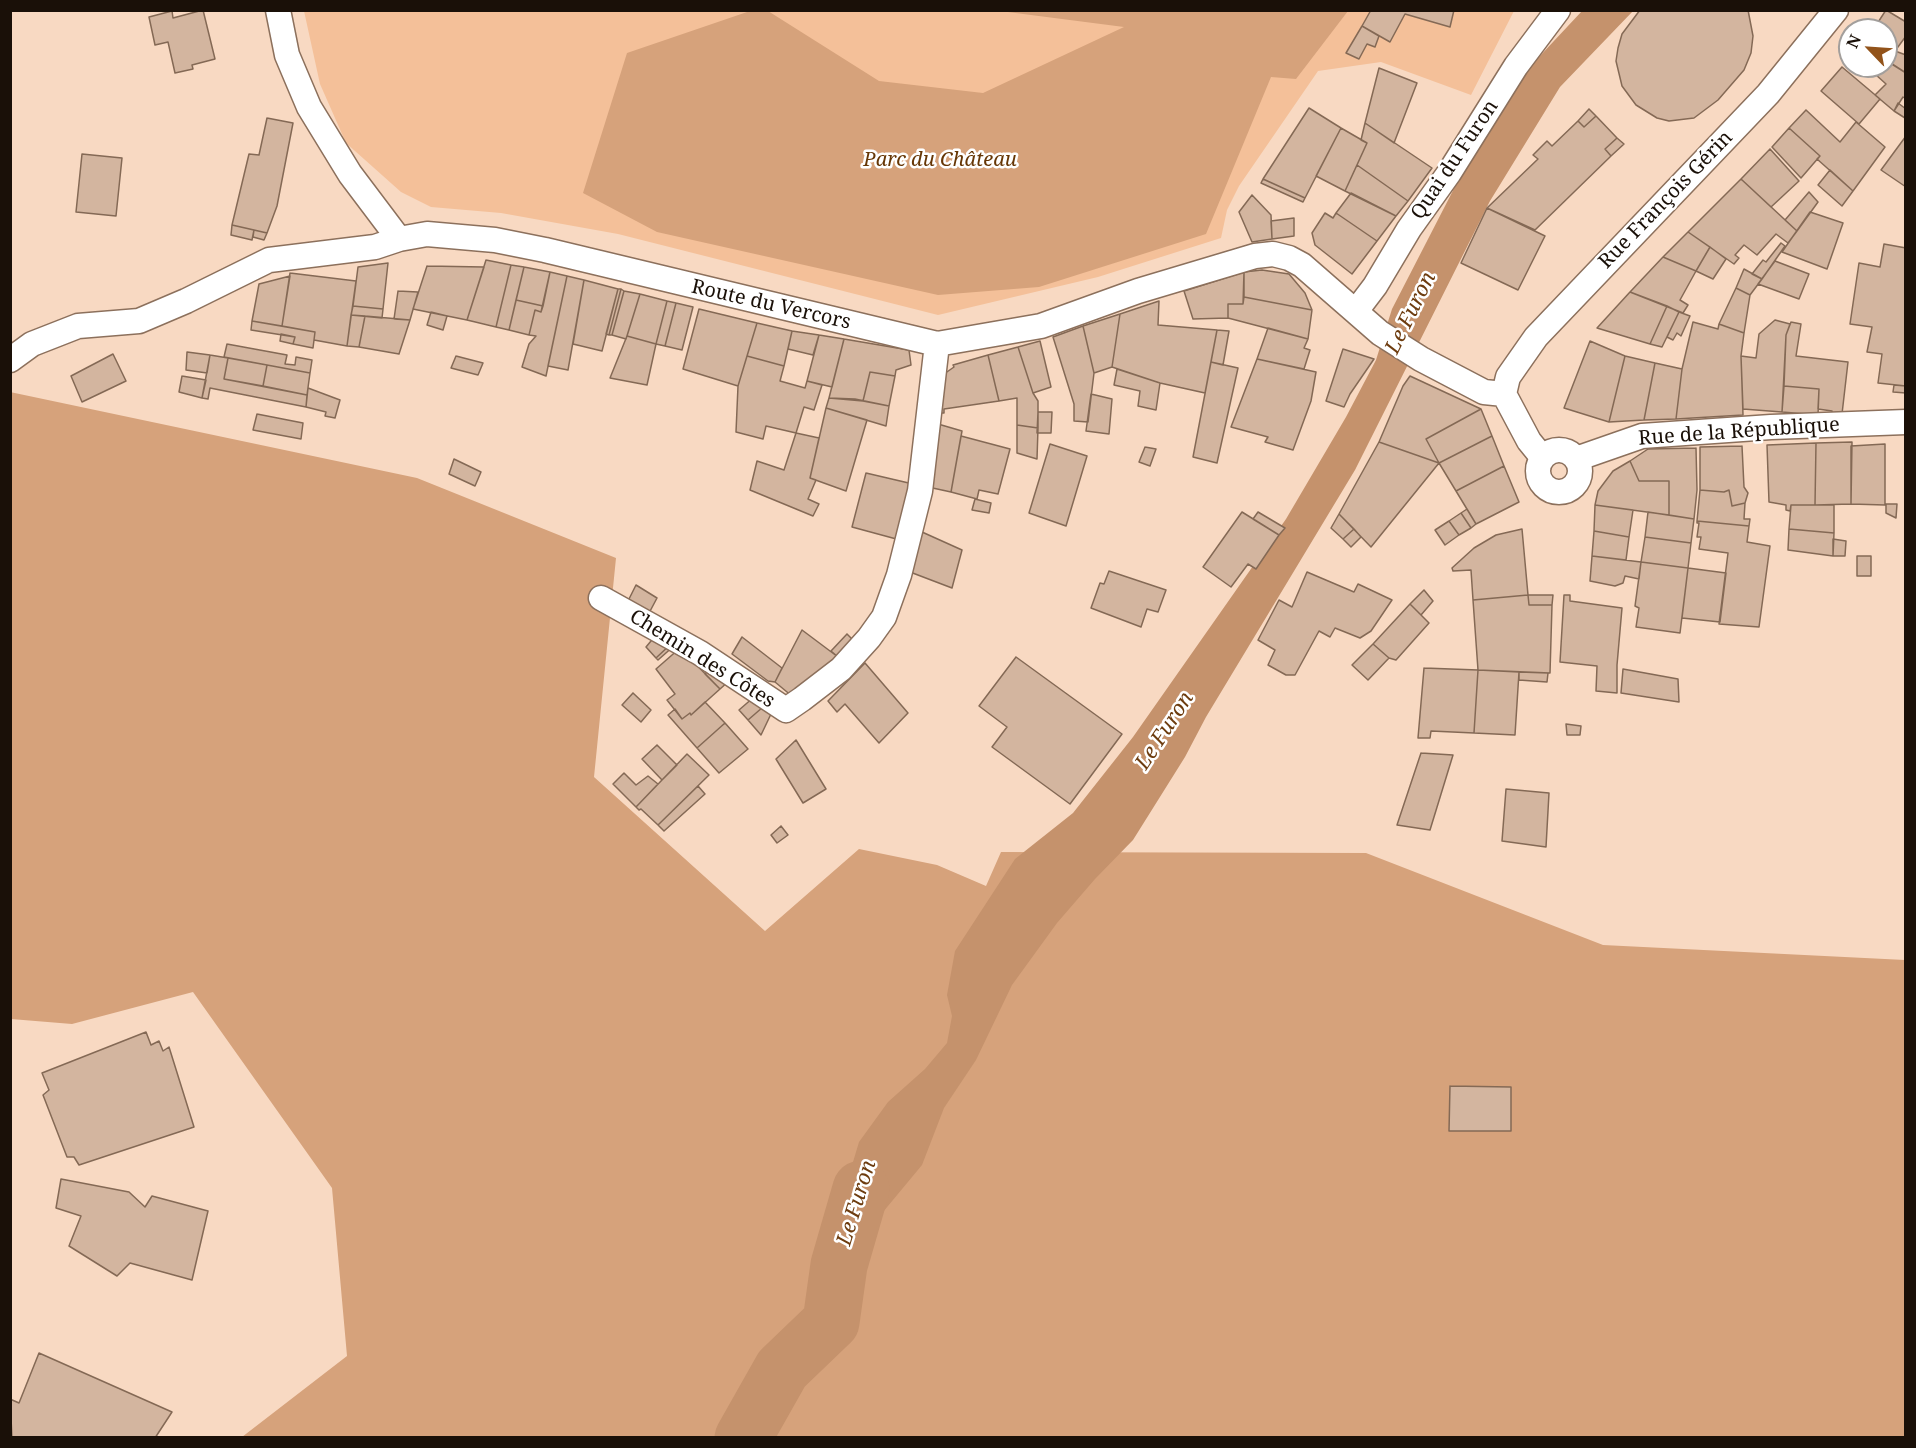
<!DOCTYPE html>
<html>
<head>
<meta charset="utf-8">
<style>
	body { margin:0 }
	#map { position:relative; width:1916px; height:1448px; overflow:hidden; background:#f8d9c2; font-family:"Noto Serif",serif }
	canvas { display:block }
	.frame { position:absolute; inset:0; border:12px solid #1a1008; pointer-events:none }
	.north { position:absolute; left:1838px; top:18px; width:60px; height:60px; box-sizing:border-box; background:#fff; border:2px solid #a39f9c; border-radius:50%; rotate:295deg; font-size:16px; font-weight:700; line-height:24px; text-align:center; color:#1a1008 }
	.north::after { content:''; display:block; margin:auto; width:21px; height:27px; background:#92531a; clip-path:polygon(50% 0,100% 100%,50% 72%,0 100%) }
</style>
</head>
<body>
<div id="map">
<canvas width="1916" height="1448"></canvas>
<div class="frame"></div>
<div class="north">N</div>
</div>
<script>
const ctx = document.querySelector('canvas').getContext('2d');
ctx.lineJoin = 'round';
function fillPath(path, color) { ctx.fillStyle = color; ctx.fill(path, 'evenodd'); }
const poly = rows => new Path2D(rows.map(r => 'M' + r).join(''));
function trace(path, color, width, dash) { ctx.strokeStyle = color; ctx.lineWidth = width; ctx.lineCap = dash ? 'butt' : 'round'; ctx.setLineDash(dash || []); ctx.stroke(path); }
function write(font, color, halo, rows, align = 'center') {
  ctx.font = font + ' "Noto Serif",serif'; ctx.lineWidth = 5; ctx.setLineDash([]); ctx.textBaseline = 'middle'; ctx.strokeStyle = halo; ctx.fillStyle = color; for (const [text, x, y, turn = 0] of rows) {
    ctx.save(); ctx.translate(x, y); ctx.rotate((+turn || 0) * Math.PI / 180); ctx.textAlign = isNaN(turn) ? turn : align; if (halo) ctx.strokeText(text, 0, 0); ctx.fillText(text, 0, 0); ctx.restore();
  }
}
const green = poly([
	[304,11,1514,11,1471,95,1381,62,1318,71,1239,186,1227,210,1221,238,1098,277,938,315,618,234,501,213,431,207,401,192,346,143,320,84]
]);
const forest = poly([
	[750,11,768,11,879,81,983,93,1124,27,1000,11,1348,11,1296,79,1271,77,1206,234,1039,287,938,295,657,232,583,193,627,53],
	[10,392,417,478,616,558,594,777,765,931,859,849,937,865,986,886,1001,852,1366,853,1603,945,1905,960,1905,1437,242,1437,347,1356,332,1188,193,992,72,1024,11,1019]
]);
const water = poly([
	[1582,11,1633,11,1560,87,1490,201,1355,470,1206,717,1185,757,1133,840,1095,879,1057,923,1012,985,976,1060,944,1108,922,1165,839,1265,841,1202,859,1142,888,1102,925,1069,947,1043,952,1016,947,995,955,951,1015,859,1073,813,1133,737,1286,519,1346,417,1376,360,1392,309,1461,175,1524,73]
]);
const river = poly([
	[743,1438,782,1369,831,1322,839,1265,861,1189]
]);
const building = poly([
	[203,10,215,59,192,65,193,69,175,73,168,42,155,45,149,17,172,11,173,18,203,10],
	[1371,10,1454,10,1450,27,1405,14,1390,42,1362,26,1371,10],
	[1640,10,1748,10,1753,36,1751,53,1744,70,1718,100,1694,118,1669,121,1657,118,1636,105,1622,86,1616,61,1618,48,1622,34,1640,10],
	[1886,10,1906,22,1906,36,1895,51,1906,55,1906,73,1886,60,1886,30,1873,30,1886,10],
	[1362,26,1379,36,1375,47,1367,44,1359,59,1346,53,1362,26],
	[1887,61,1906,73,1906,99,1903,97,1894,111,1875,95,1886,84,1875,74,1883,66,1886,66,1887,61],
	[1842,67,1880,99,1859,124,1821,91,1842,67],
	[1379,68,1417,83,1394,143,1365,123,1379,68],
	[1898,103,1906,109,1905,118,1894,111,1898,103],
	[1309,108,1341,128,1305,198,1263,179,1309,108],
	[1589,109,1596,116,1584,127,1578,121,1589,109],
	[1806,110,1840,142,1856,122,1885,147,1853,191,1817,159,1820,156,1789,128,1806,110],
	[1596,116,1617,138,1605,149,1611,156,1535,230,1487,208,1538,159,1533,155,1547,141,1552,146,1578,121,1584,127,1596,116],
	[267,118,293,123,277,206,267,233,232,225,249,154,259,155,267,118],
	[1365,123,1432,168,1408,201,1357,165,1367,143,1361,140,1365,123],
	[1341,128,1367,143,1345,191,1316,176,1341,128],
	[1789,128,1820,156,1801,178,1772,147,1789,128],
	[1906,136,1906,187,1881,170,1906,136],
	[1617,138,1624,144,1611,156,1605,149,1617,138],
	[1770,149,1799,181,1771,207,1741,179,1770,149],
	[82,154,122,158,116,216,76,212,82,154],
	[1357,165,1408,201,1396,216,1345,191,1357,165],
	[1830,170,1853,191,1842,206,1818,185,1830,170],
	[1263,179,1305,198,1303,202,1261,183,1263,179],
	[1741,179,1797,231,1788,243,1776,234,1757,255,1744,245,1735,255,1739,258,1734,264,1688,232,1741,179],
	[1809,192,1818,202,1797,231,1785,220,1809,192],
	[1351,193,1396,216,1377,241,1336,213,1351,193],
	[1252,195,1271,215,1272,239,1252,242,1239,212,1252,195],
	[1487,208,1545,236,1518,290,1461,263,1487,208],
	[1810,212,1843,223,1827,269,1782,252,1810,212],
	[1325,213,1333,218,1336,213,1377,241,1352,274,1315,245,1312,233,1325,213],
	[1294,218,1294,236,1272,239,1271,221,1294,218],
	[232,225,254,230,252,240,231,235,232,225],
	[254,230,267,233,264,240,253,237,254,230],
	[1688,232,1710,247,1696,271,1663,257,1688,232],
	[1781,243,1785,246,1762,279,1752,274,1763,260,1766,262,1781,243],
	[1884,244,1906,248,1906,386,1878,383,1882,354,1867,352,1872,327,1850,324,1859,263,1880,267,1884,244],
	[1710,247,1726,259,1713,279,1696,271,1710,247],
	[1663,257,1696,271,1680,300,1688,305,1683,313,1630,292,1663,257],
	[486,260,511,265,496,327,467,320,486,260],
	[1775,261,1809,274,1799,299,1758,284,1775,261],
	[388,263,383,309,353,306,358,267,388,263],
	[511,265,524,267,509,330,496,327,511,265],
	[427,266,484,267,467,320,413,309,427,266],
	[524,267,550,272,543,306,516,300,524,267],
	[1744,269,1762,279,1750,295,1736,288,1744,269],
	[1262,270,1289,274,1305,293,1312,310,1244,297,1244,272,1262,270],
	[550,272,567,276,546,376,522,367,529,344,536,336,529,335,535,310,541,312,550,272],
	[1244,272,1243,304,1228,304,1228,318,1193,319,1184,291,1244,272],
	[290,273,356,281,347,346,314,340,315,332,282,326,290,273],
	[290,276,282,326,252,321,259,284,290,276],
	[567,276,584,280,568,370,548,366,567,276],
	[584,280,618,289,602,351,573,344,584,280],
	[1736,288,1750,295,1744,333,1719,324,1736,288],
	[618,289,621,289,609,335,606,334,618,289],
	[621,289,624,291,612,335,609,335,621,289],
	[398,291,418,292,410,320,394,319,398,291],
	[624,291,640,294,626,339,612,335,624,291],
	[1630,292,1667,306,1650,344,1597,328,1630,292],
	[640,294,667,301,656,344,627,336,640,294],
	[1244,297,1312,310,1308,339,1228,318,1228,304,1243,304,1244,297],
	[516,300,543,306,541,312,535,310,529,335,509,330,516,300],
	[667,301,676,303,665,346,656,344,667,301],
	[1159,301,1158,325,1217,330,1205,393,1160,383,1112,367,1120,314,1159,301],
	[676,303,693,307,682,350,665,346,676,303],
	[353,306,383,309,382,318,351,315,353,306],
	[1667,306,1679,312,1662,347,1650,344,1667,306],
	[699,309,757,323,738,386,683,369,699,309],
	[431,312,447,316,443,330,427,325,431,312],
	[1679,312,1690,316,1681,336,1677,333,1673,340,1667,337,1679,312],
	[1120,314,1112,367,1094,373,1083,326,1120,314],
	[351,315,365,316,359,347,347,346,351,315],
	[365,316,410,320,399,354,359,347,365,316],
	[1775,320,1790,324,1786,335,1782,412,1743,409,1741,356,1756,358,1759,334,1775,320],
	[252,321,315,332,313,348,293,344,295,337,251,330,252,321],
	[1693,322,1718,329,1719,324,1744,333,1741,356,1743,415,1676,419,1682,369,1693,322],
	[1791,322,1801,324,1796,356,1848,362,1842,414,1832,415,1832,411,1818,409,1819,389,1784,386,1786,335,1791,322],
	[757,323,792,331,784,366,747,356,757,323],
	[1083,326,1094,373,1088,422,1074,421,1074,404,1053,337,1083,326],
	[1268,328,1308,339,1304,348,1310,350,1304,369,1257,359,1268,328],
	[1217,330,1229,331,1223,365,1211,362,1217,330],
	[792,331,819,335,813,355,788,349,792,331],
	[281,334,295,337,293,344,280,341,281,334],
	[819,335,844,339,832,387,807,381,819,335],
	[627,336,656,344,647,385,610,378,627,336],
	[844,339,909,350,911,365,896,370,895,376,870,372,863,401,829,398,844,339],
	[1040,341,1051,387,1033,393,1018,347,1040,341],
	[1590,341,1625,356,1609,422,1564,408,1590,341],
	[227,344,287,355,285,364,295,365,296,357,312,360,310,373,224,357,227,344],
	[1018,347,1033,393,1038,401,1038,428,1017,425,1017,398,999,401,988,355,1018,347],
	[1343,349,1374,359,1350,394,1344,407,1326,401,1343,349],
	[187,352,210,355,207,373,186,370,187,352],
	[113,354,126,381,82,402,71,376,113,354],
	[210,355,228,358,224,379,307,395,306,407,210,388,208,399,202,398,210,355],
	[988,355,999,401,944,409,944,413,940,413,944,374,954,367,953,365,988,355],
	[456,356,483,363,478,375,451,368,456,356],
	[747,356,784,366,780,381,805,388,807,381,822,385,814,410,804,407,796,433,766,426,763,439,736,432,738,386,747,356],
	[1625,356,1655,363,1644,420,1609,422,1625,356],
	[228,358,267,365,263,386,224,379,228,358],
	[1257,359,1316,372,1311,401,1293,450,1265,442,1268,437,1231,427,1257,359],
	[1211,362,1238,368,1217,463,1193,457,1211,362],
	[1655,363,1682,369,1676,419,1644,420,1655,363],
	[267,365,310,373,307,395,263,386,267,365],
	[1117,369,1160,383,1156,410,1138,406,1140,391,1114,385,1117,369],
	[870,372,895,376,889,406,863,401,870,372],
	[182,376,206,380,202,398,179,392,182,376],
	[1410,376,1481,409,1426,439,1439,463,1379,442,1403,386,1410,376],
	[1894,385,1906,386,1906,393,1893,392,1894,385],
	[1784,386,1819,389,1818,415,1782,412,1784,386],
	[308,388,340,400,335,418,325,416,326,412,306,407,308,388],
	[1091,394,1112,399,1109,434,1086,431,1091,394],
	[829,398,855,399,889,406,886,426,826,408,829,398],
	[826,408,867,420,846,491,810,478,826,408],
	[1481,409,1492,436,1439,463,1426,439,1481,409],
	[1038,412,1052,412,1051,433,1037,433,1038,412],
	[257,414,303,423,301,439,253,430,257,414],
	[938,424,962,431,951,492,928,487,938,424],
	[1017,425,1038,428,1037,459,1017,453,1017,425],
	[796,433,819,438,810,478,816,480,808,499,819,504,813,516,750,490,757,461,784,470,796,433],
	[961,436,1010,449,998,494,979,490,977,499,951,492,961,436],
	[1492,436,1504,466,1456,491,1439,463,1492,436],
	[1379,442,1439,463,1371,547,1339,514,1379,442],
	[1852,442,1851,504,1815,505,1816,443,1852,442],
	[1816,443,1815,505,1791,505,1790,511,1786,510,1786,505,1769,502,1767,445,1816,443],
	[1050,444,1087,456,1066,526,1029,513,1050,444],
	[1885,444,1885,505,1851,504,1851,446,1885,444],
	[1742,446,1744,487,1748,493,1745,503,1732,506,1729,490,1724,492,1700,490,1700,447,1742,446],
	[1145,447,1156,449,1150,466,1139,462,1145,447],
	[1696,448,1697,490,1694,519,1669,515,1669,481,1639,481,1630,461,1648,449,1696,448],
	[454,459,481,472,475,486,449,474,454,459],
	[1630,461,1639,481,1669,481,1669,515,1595,505,1598,491,1613,471,1630,461],
	[1504,466,1519,502,1476,524,1456,491,1504,466],
	[866,473,913,484,900,540,852,527,866,473],
	[1700,490,1724,492,1729,490,1732,506,1745,503,1744,519,1750,519,1749,526,1697,521,1700,490],
	[975,499,991,503,989,513,972,510,975,499],
	[1886,504,1897,504,1896,518,1886,513,1886,504],
	[1595,505,1633,510,1629,537,1594,531,1595,505],
	[1791,505,1834,505,1834,533,1789,529,1791,505],
	[1467,509,1476,524,1471,528,1461,513,1467,509],
	[1242,512,1279,535,1256,569,1248,564,1231,587,1203,567,1242,512],
	[1258,512,1285,528,1279,535,1253,519,1258,512],
	[1648,512,1694,519,1691,543,1645,537,1648,512],
	[1461,513,1471,528,1459,535,1449,521,1461,513],
	[1339,514,1354,529,1343,539,1331,528,1339,514],
	[1449,521,1459,535,1445,545,1435,530,1449,521],
	[1697,521,1749,526,1747,542,1770,546,1759,627,1719,624,1728,553,1699,549,1701,537,1697,537,1699,523,1697,523,1697,521],
	[1354,529,1361,537,1351,547,1343,539,1354,529],
	[1522,529,1528,595,1473,600,1471,570,1453,571,1452,568,1474,548,1496,535,1522,529],
	[1789,529,1834,533,1833,556,1788,550,1789,529],
	[1594,531,1629,537,1626,560,1592,556,1594,531],
	[922,532,962,550,952,588,910,572,922,532],
	[1645,537,1691,543,1688,568,1641,562,1645,537],
	[1833,539,1846,541,1845,556,1833,556,1833,539],
	[1592,556,1641,562,1639,579,1625,576,1623,583,1615,586,1590,581,1592,556],
	[1857,556,1871,556,1871,576,1857,576,1857,556],
	[1641,562,1688,568,1680,633,1636,627,1639,608,1635,606,1641,562],
	[1688,568,1726,573,1720,622,1682,618,1688,568],
	[1109,571,1166,590,1158,612,1147,609,1141,627,1091,608,1100,583,1104,584,1109,571],
	[1307,572,1354,592,1358,584,1392,600,1371,631,1360,638,1335,628,1330,637,1319,631,1295,675,1286,675,1268,665,1275,650,1258,640,1279,600,1292,607,1307,572],
	[636,585,657,598,648,615,626,605,636,585],
	[1424,590,1433,601,1421,615,1410,604,1424,590],
	[1528,595,1553,595,1552,605,1529,605,1528,595],
	[1528,595,1529,605,1552,605,1550,673,1478,670,1473,600,1528,595],
	[1564,595,1570,595,1570,601,1622,608,1617,665,1617,693,1596,691,1597,666,1560,662,1564,595],
	[1410,604,1429,623,1396,660,1389,658,1373,644,1410,604],
	[802,630,838,657,793,697,775,682,802,630],
	[847,634,853,640,838,657,831,651,847,634],
	[656,635,672,643,656,658,646,647,656,635],
	[742,637,782,668,775,682,768,681,732,654,742,637],
	[672,643,675,645,658,660,656,658,672,643],
	[1373,644,1389,658,1368,680,1352,665,1373,644],
	[680,648,720,689,691,715,690,713,682,719,667,700,675,694,656,669,680,648],
	[1016,657,1122,734,1070,804,992,747,1007,727,979,706,1016,657],
	[865,663,908,713,879,743,845,704,837,712,828,701,865,663],
	[711,668,729,681,720,689,705,674,711,668],
	[1424,668,1478,670,1474,733,1431,731,1430,738,1418,738,1424,668],
	[1623,669,1678,679,1679,702,1621,693,1623,669],
	[1478,670,1519,672,1515,735,1474,733,1478,670],
	[1519,672,1548,673,1547,682,1519,680,1519,672],
	[633,693,651,710,641,722,622,705,633,693],
	[754,697,763,707,748,720,739,710,754,697],
	[705,702,725,723,697,748,668,715,675,709,682,719,690,713,691,715,705,702],
	[763,707,771,714,761,735,748,720,763,707],
	[725,723,748,749,719,773,697,748,725,723],
	[1566,724,1581,726,1580,735,1567,735,1566,724],
	[796,740,826,789,803,803,776,759,796,740],
	[657,745,677,765,662,780,642,759,657,745],
	[1421,753,1453,755,1430,830,1397,825,1421,753],
	[687,754,709,775,658,825,641,809,639,810,636,807,687,754],
	[624,773,636,785,648,776,658,784,636,807,613,784,624,773],
	[698,786,705,794,664,831,658,825,698,786],
	[1506,789,1549,793,1546,847,1502,841,1506,789],
	[781,826,788,835,777,843,771,835,781,826],
	[146,1032,151,1045,159,1041,163,1051,169,1047,194,1127,79,1165,74,1157,67,1157,43,1095,49,1090,42,1073,146,1032],
	[1450,1086,1511,1087,1511,1131,1449,1131,1450,1086],
	[61,1179,129,1192,145,1207,152,1196,208,1211,192,1280,130,1263,117,1276,69,1246,81,1216,56,1208,61,1179],
	[39,1353,172,1412,155,1438,12,1438,10,1399,19,1403,39,1353]
]);
const minor = poly([
	[278,10,287,55,309,107,350,174,399,239],
	[1356,311,1375,286,1409,229,1449,173,1516,66,1558,10],
	[10,360,32,344,78,326,139,321,186,301,269,260,375,247,399,239,427,234,495,240,545,250,937,344,1041,326,1138,291,1255,256,1273,254,1289,258,1302,265,1380,333,1421,359,1484,392,1504,394],
	[1504,394,1508,377,1536,337,1768,94,1836,10],
	[1504,394,1529,441,1542,457],
	'1538 471a21 21 0 1 1 42 0a21 21 0 1 1-42 0Z',
	[1576,459,1642,436,1771,427,1906,422],
	[601,598,700,653,786,710,802,699,841,669,869,638,884,617,899,575,920,491,937,344]
]);
const parkNames = [
	["Parc du Château",940,160]
];
const streetNames = [
	["Quai du Furon",1455,160,-56],
	["Rue François Gérin",1666,200,-46],
	["Route du Vercors",771,305,13],
	["Rue de la République",1739,432,-4],
	["Chemin des Côtes",702,659,32]
];
const waterNames = [
	["Le Furon",1411,313,-64],
	["Le Furon",1165,731,-57],
	["Le Furon",857,1203,-73]
];
fillPath(green, '#f4c099');
fillPath(forest, '#d6a27b');
fillPath(water, '#c5926c');
trace(river, '#c5926c', 57);
fillPath(building, '#d3b59f');
trace(building, '#846955', 1.5);
trace(minor, '#8c705c', 27);
trace(minor, '#fff', 24);
write('italic 20px', '#663605', '#fff', parkNames);
write('20px', '#1a1008', '#fff', streetNames);
write('italic 21px', '#6d3c0f', '#fff', waterNames);
</script>
</body>
</html>
